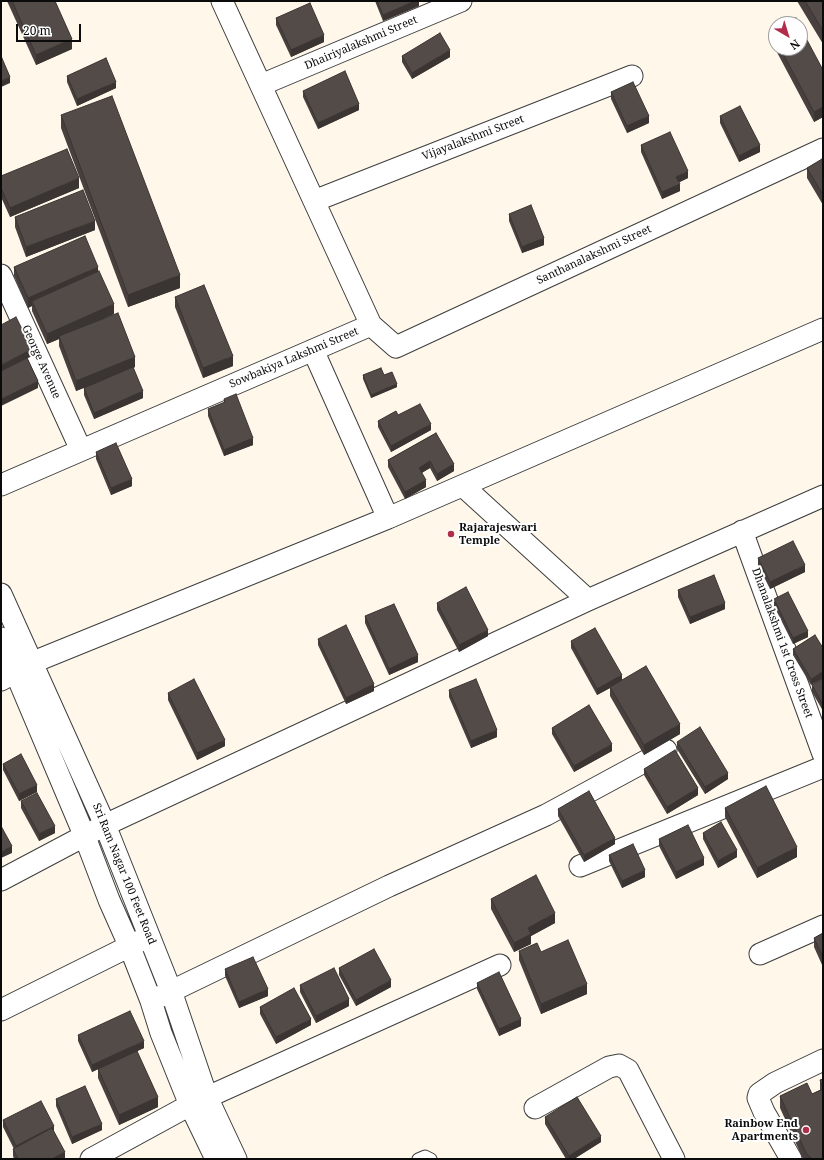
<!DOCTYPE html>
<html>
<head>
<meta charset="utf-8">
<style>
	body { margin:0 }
	#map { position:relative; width:824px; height:1160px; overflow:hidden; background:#fef7ea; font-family:"Noto Serif",serif }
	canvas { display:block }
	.frame { position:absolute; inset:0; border:2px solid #0b0b0b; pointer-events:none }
	.north { position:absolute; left:768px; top:16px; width:40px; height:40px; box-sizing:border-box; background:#fff; border:1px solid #9d9d9d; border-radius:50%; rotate:142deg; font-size:11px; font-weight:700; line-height:16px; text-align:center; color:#0b0b0b }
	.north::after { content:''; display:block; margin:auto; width:14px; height:18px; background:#b02e49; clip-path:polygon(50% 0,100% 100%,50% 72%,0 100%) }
	.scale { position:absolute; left:16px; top:24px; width:65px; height:18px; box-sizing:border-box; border:2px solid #0b0b0b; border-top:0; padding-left:5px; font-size:12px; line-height:14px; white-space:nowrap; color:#0b0b0b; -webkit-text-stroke:3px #fff; paint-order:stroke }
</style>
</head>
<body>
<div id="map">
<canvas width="824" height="1160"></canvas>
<div class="frame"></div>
<div class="north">N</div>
<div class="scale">20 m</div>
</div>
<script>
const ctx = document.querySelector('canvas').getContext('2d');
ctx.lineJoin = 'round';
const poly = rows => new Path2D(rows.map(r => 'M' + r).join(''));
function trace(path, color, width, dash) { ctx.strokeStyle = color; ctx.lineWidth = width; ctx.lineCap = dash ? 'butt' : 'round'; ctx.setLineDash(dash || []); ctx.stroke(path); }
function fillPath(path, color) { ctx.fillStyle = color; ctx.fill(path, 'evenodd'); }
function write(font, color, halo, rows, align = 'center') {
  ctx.font = font + ' "Noto Serif",serif'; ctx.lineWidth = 4; ctx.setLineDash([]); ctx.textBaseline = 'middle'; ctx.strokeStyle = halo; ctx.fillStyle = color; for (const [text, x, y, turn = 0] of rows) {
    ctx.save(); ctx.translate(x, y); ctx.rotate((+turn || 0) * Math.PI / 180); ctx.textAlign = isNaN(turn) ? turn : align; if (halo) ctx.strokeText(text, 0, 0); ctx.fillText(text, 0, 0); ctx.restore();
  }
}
const lane = poly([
	[418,1159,425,1156,431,1159]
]);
const street = poly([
	[261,85,461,1],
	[314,201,632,76],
	[1,275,81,450],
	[371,325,396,347,823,149],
	[313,350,388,518],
	[1,485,371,325,222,1],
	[463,486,588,600],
	[742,531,823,754],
	[1,594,105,825,171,991,207,1097,236,1159],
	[1,638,85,837,109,900,129,945,151,1001,161,1033,190,1105,216,1159],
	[1,680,31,663,388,518,823,329],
	[580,866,823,767],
	[1,880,105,825,588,600,823,496],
	[760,954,823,926],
	[151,1001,389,886,546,815,666,750],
	[1,1010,142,940],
	[535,1108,609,1067,619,1065,628,1070,674,1159],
	[91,1159,190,1105,500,965],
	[791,1159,764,1112,758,1098,759,1094,775,1083,823,1060]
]);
const wall = poly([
	[7,1,55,1,72,49,36,65],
	[375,1,419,1,419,6,383,21],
	[797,1,823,1,823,44],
	[276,18,324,42,291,57,276,25],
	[776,29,776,48,800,48,823,70,823,117,814,122,771,41,771,32],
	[402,56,450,57,412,79,402,62],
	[67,76,116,88,77,106,67,82],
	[303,91,359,110,318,129,303,97],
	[611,92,649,123,627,133,611,99],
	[61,115,180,288,128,307,61,128],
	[720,116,760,152,739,162,720,123],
	[641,145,688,178,679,182,680,191,662,199,641,152],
	[823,161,823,205,807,178,807,168],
	[1,176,79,188,10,217,1,197],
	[509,214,544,245,522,253,509,221],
	[15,217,95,230,26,257,15,227],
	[14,267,98,272,114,314,104,318,135,367,133,368,143,398,94,419,84,395,84,388,101,381,76,391,59,346,59,339,47,344,32,311,32,306,28,308,14,276],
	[175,297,233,366,203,378,175,307],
	[363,375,384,375,397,387,371,398,363,379],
	[224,399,253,445,224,456,208,416,208,409,224,403],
	[398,415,431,430,391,452,378,427,378,421],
	[436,433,454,471,437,481,430,468,422,473,426,487,405,499,388,467,388,460],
	[96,452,132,486,111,495,96,459],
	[758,558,805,572,770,589,758,565],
	[678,590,725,609,690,624,678,597],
	[774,599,808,637,793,644,774,606],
	[437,603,488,636,459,652,437,610],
	[365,616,418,662,389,675,365,623],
	[815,635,811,685,793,655,793,649],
	[318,639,374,691,346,704,318,645],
	[571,641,622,680,680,734,644,755,610,696,610,688,597,695,571,648],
	[823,678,823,711,812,692,812,685],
	[449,690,497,737,471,748,449,697],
	[168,693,225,746,197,760,168,700],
	[552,728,612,751,574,772,552,734],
	[677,742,728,779,705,794,677,749],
	[3,764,37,792,19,801,3,770],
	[644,769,698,795,667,814,644,775],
	[21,801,55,833,39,841,21,808],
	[725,808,797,857,757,878,725,817],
	[558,809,615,844,584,862,558,816],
	[703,833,737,857,718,868,703,839],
	[659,839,704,865,676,879,659,846],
	[609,855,645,877,622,888,609,861],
	[491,899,555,923,531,936,531,944,514,952,491,909],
	[823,933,823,967,814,947,814,938],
	[519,951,541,952,587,994,541,1014,519,960],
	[339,968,391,987,356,1006,339,975],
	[225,969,268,996,239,1008,225,976],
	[477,983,521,1026,499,1036,477,989],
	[300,985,349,1006,316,1023,300,992],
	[260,1007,311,1025,276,1044,260,1014],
	[78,1035,144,1048,137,1051,158,1107,119,1125,98,1078,98,1069,92,1072,78,1041],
	[823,1079,823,1159,803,1159,780,1108,780,1096,812,1094,820,1090,820,1080],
	[56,1099,102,1130,72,1144,56,1106],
	[545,1117,601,1142,574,1159,566,1159,545,1124],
	[3,1120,54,1132,65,1159,14,1159,13,1156,13,1149,14,1149,3,1127]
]);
const shadedWall = poly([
	[415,1,419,1,419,6,383,21,383,15],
	[324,35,324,42,291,57,291,50],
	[72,39,72,49,36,65,36,55],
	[450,50,450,57,412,79,412,73],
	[10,77,10,83,1,87,1,81],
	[116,82,116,88,77,106,77,99],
	[359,104,359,110,318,129,318,123],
	[823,107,823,117,814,122,814,112],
	[649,116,649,123,627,133,627,126],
	[760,145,760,152,739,162,739,156],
	[688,171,688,178,676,184,676,177],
	[79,178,79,188,10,217,10,208],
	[680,184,680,191,662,199,662,192],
	[95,221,95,230,26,257,26,247],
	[544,238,544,245,522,253,522,247],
	[98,267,98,277,32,301,32,306,28,308,28,298],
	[180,275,180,288,128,307,128,295],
	[114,304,114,314,60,338,59,336,59,339,47,344,47,334],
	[32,349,32,356,1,372,1,365],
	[233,356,233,366,203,378,203,368],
	[135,357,135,367,76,391,76,381],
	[38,381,38,388,1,406,1,399],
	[397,384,397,387,371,398,371,395],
	[143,391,143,398,94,419,94,413],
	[431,424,431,430,391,452,391,446],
	[253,438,253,445,224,456,224,450],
	[430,461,430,468,419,474,419,468],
	[454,464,454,471,437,481,437,474],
	[132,479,132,486,111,495,111,488],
	[426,480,426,487,405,499,405,492],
	[805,565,805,572,770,589,770,582],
	[725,603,725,609,690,624,690,617],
	[488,630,488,636,459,652,459,645],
	[808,631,808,637,793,644,793,638],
	[418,655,418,662,389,675,389,669],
	[823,671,823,678,811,685,811,679],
	[622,675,622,682,610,687,610,688,597,695,597,689],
	[374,684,374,691,346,704,346,698],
	[680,724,680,734,644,755,644,745],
	[497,730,497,737,471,748,471,741],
	[225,740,225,746,197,760,197,753],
	[612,744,612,751,574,772,574,766],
	[728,773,728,779,705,794,705,787],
	[37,785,37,792,19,801,19,794],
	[698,788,698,795,667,814,667,807],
	[55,826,55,833,39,841,39,834],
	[615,838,615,844,584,862,584,855],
	[12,846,12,853,1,858,1,852],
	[797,847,797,857,757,878,757,868],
	[737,850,737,857,718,868,718,861],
	[704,858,704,865,676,879,676,872],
	[645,870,645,877,622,888,622,881],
	[555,913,555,923,531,936,531,944,514,952,514,943,528,928],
	[391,980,391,987,356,1006,356,1000],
	[587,984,587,994,541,1014,541,1004],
	[268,989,268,996,239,1008,239,1002],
	[349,999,349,1006,316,1023,316,1016],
	[311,1019,311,1025,276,1044,276,1037],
	[521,1019,521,1026,499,1036,499,1029],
	[144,1041,144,1048,92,1072,92,1065],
	[158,1097,158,1107,119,1125,119,1115],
	[102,1124,102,1130,72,1144,72,1137],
	[54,1126,54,1132,16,1152,16,1146],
	[601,1136,601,1142,574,1159,569,1159,569,1156],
	[65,1152,65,1159,52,1159]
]);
const building = poly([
	[12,1,55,1,72,39,36,55,12,1],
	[377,1,415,1,383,15,377,1],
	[805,1,823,1,823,31,805,1],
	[310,3,324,35,291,50,276,18,310,3],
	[796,18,799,24,785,24,796,18],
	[800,27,823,70,823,107,814,112,780,48,800,48,800,27],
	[776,29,776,41,771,32,776,29],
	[440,33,450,50,412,73,402,56,440,33],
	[1,56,10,77,1,81,1,56],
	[106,58,116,82,77,99,67,76,106,58],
	[345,71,359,104,318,123,303,91,345,71],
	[633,82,649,116,627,126,611,92,633,82],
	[112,96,180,275,128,295,61,115,112,96],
	[740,106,760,145,739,156,720,116,740,106],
	[670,132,688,171,676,177,680,184,662,192,641,145,670,132],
	[67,149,79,178,10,208,1,188,1,176,67,149],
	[822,159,823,161,823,195,807,168,822,159],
	[83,190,95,221,26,247,15,217,83,190],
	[531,205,544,238,522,247,509,214,531,205],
	[85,236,98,267,28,298,14,267,85,236],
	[99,271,114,304,47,334,32,301,99,271],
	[204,285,233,356,203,368,175,297,204,285],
	[118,313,135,357,76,381,59,336,118,313],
	[16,317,32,349,1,365,1,325,16,317],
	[27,358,38,381,1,399,1,371,27,358],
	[133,367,143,391,94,413,84,388,133,367],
	[381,368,384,375,392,372,397,384,371,395,363,375,381,368],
	[236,394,253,438,224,450,208,409,225,402,224,399,236,394],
	[420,404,431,424,391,446,378,421,396,411,398,415,420,404],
	[436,433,454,464,437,474,430,461,419,468,426,480,405,492,388,460,436,433],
	[116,443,132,479,111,488,96,452,116,443],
	[793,541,805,565,770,582,758,558,793,541],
	[714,575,725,603,690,617,678,590,714,575],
	[466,587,488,630,459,645,437,603,466,587],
	[788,592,808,631,793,638,774,599,788,592],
	[394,604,418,655,389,669,365,616,394,604],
	[346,625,374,684,346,698,318,639,346,625],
	[595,628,622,675,597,689,571,641,595,628],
	[815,635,823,648,823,671,811,679,793,649,815,635],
	[646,666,680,724,644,745,610,687,646,666],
	[823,678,823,705,812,685,823,678],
	[194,679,225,740,197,753,168,693,194,679],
	[476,679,497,730,471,741,449,690,476,679],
	[589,705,612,744,574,766,552,728,589,705],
	[700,727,728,773,705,787,677,742,700,727],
	[675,750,698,788,667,807,644,769,675,750],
	[21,754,37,785,19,794,3,764,21,754],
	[766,786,797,847,757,868,725,808,766,786],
	[589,791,615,838,584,855,558,809,589,791],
	[37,793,55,826,39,834,21,801,37,793],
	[721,822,737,850,718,861,703,833,721,822],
	[688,825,704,858,676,872,659,839,688,825],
	[1,826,12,846,1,852,1,826],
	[633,844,645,870,622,881,609,855,633,844],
	[536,875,555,913,528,928,531,934,514,943,491,899,536,875],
	[823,933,823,957,814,938,823,933],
	[568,940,587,984,541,1004,519,951,537,943,541,952,568,940],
	[374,949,391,980,356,1000,339,968,374,949],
	[253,957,268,989,239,1002,225,969,253,957],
	[334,968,349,999,316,1016,300,985,334,968],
	[499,972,521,1019,499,1029,477,983,499,972],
	[294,988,311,1019,276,1037,260,1007,294,988],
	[130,1011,144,1041,92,1065,78,1035,130,1011],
	[137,1051,158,1097,119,1115,98,1069,137,1051],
	[823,1079,823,1159,812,1159,806,1153,780,1096,807,1083,812,1094,823,1089,820,1080,823,1079],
	[85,1086,102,1124,72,1137,56,1099,85,1086],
	[577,1097,601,1136,569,1156,545,1117,577,1097],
	[41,1101,54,1126,16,1146,3,1120,41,1101],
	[52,1128,65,1152,52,1159,18,1159,13,1149,52,1128]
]);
const markers = [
	[451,534,4,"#b02e49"],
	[806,1130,4,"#b02e49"]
];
const streetNames = [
	["Dhairiyalakshmi Street",361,43,-23],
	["Vijayalakshmi Street",473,138,-21],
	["Santhanalakshmi Street",594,255,-25],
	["Sowbakiya Lakshmi Street",294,358,-23],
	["George Avenue",41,362,66],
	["Dhanalakshmi 1st Cross Street",782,643,70],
	["Sri Ram Nagar 100 Feet Road",124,874,68]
];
const poiNames = [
	["Rajarajeswari",459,528],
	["Temple",459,541],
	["Rainbow End",798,1124,"right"],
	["Apartments",798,1137,"right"]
];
trace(lane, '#3e3e3e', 13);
trace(street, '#3e3e3e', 23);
trace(lane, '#fff', 11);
trace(street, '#fff', 21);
fillPath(wall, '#47403e');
fillPath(shadedWall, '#3a3432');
fillPath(building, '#534b48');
trace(building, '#3a3432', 1);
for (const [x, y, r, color] of markers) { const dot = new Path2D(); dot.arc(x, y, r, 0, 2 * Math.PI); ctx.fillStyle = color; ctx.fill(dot); trace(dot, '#fff', 1.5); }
write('11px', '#0b0b0b', '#fff', streetNames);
write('bold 11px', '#0b0b0b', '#fff', poiNames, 'left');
</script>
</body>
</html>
